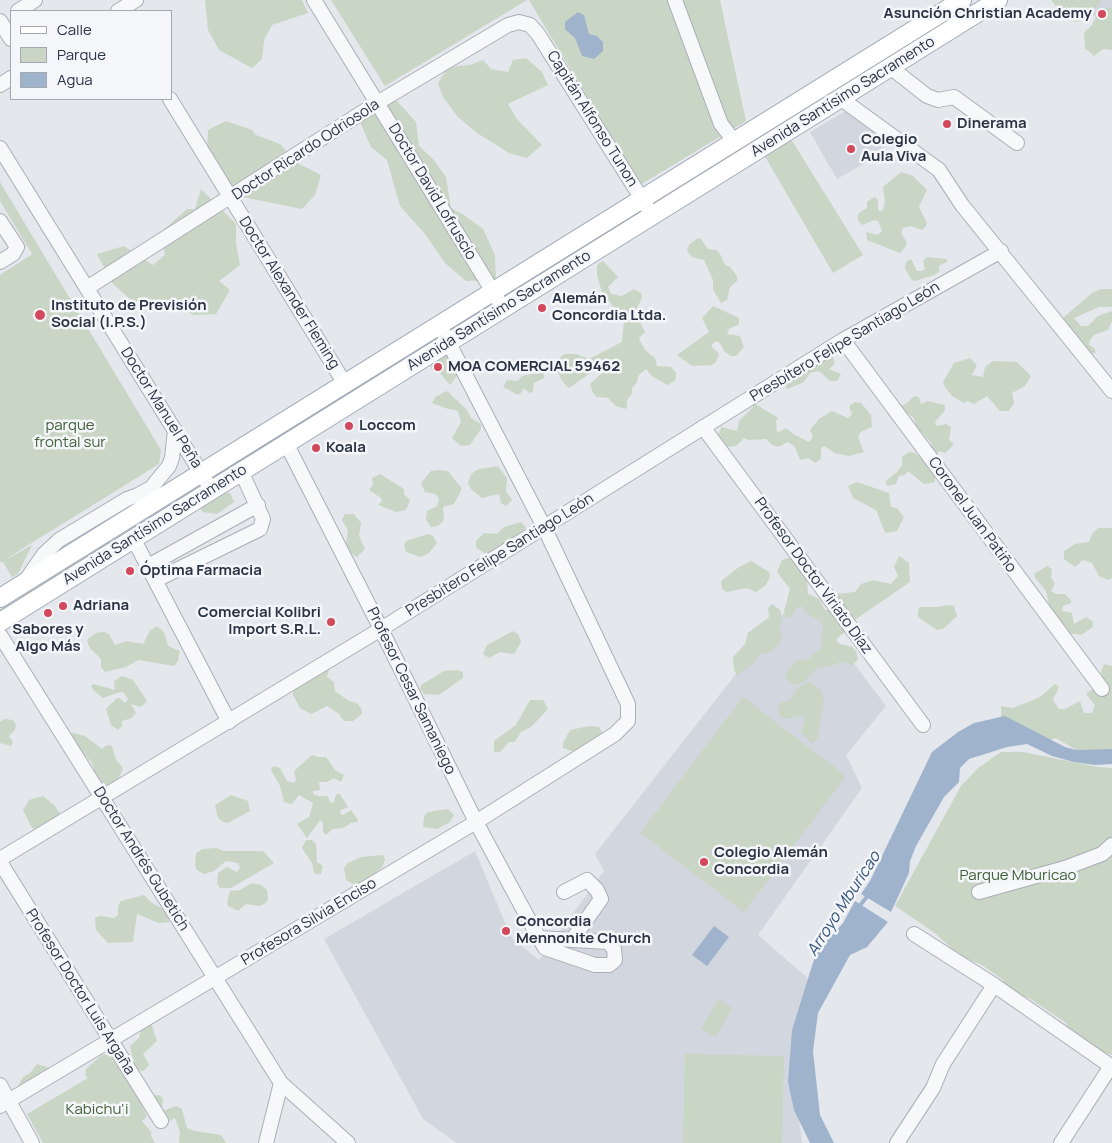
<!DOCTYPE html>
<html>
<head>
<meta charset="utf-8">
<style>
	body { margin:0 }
	#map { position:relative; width:1112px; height:1143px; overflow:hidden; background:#e4e7ec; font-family:Manrope,sans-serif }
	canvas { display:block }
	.legend { position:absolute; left:10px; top:10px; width:162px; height:90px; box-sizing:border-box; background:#f4f6f9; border:1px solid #a4a8b1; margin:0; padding:6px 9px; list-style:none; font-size:15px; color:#2b3445 }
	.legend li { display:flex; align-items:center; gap:10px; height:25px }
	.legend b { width:25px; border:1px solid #a4a8b1 }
</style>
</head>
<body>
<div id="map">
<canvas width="1112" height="1143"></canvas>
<ul class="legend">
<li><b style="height:6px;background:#fff"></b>Calle</li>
<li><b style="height:14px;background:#c9d6c5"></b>Parque</li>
<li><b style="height:14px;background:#9fb4cc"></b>Agua</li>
</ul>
</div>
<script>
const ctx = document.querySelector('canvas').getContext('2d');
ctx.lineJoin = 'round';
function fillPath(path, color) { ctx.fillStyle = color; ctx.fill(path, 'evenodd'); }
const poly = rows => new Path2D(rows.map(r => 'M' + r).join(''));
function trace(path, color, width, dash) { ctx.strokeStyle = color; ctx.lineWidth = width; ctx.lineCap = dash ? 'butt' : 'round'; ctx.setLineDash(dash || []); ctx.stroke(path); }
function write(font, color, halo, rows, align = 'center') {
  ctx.font = font + ' Manrope,sans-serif'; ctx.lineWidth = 5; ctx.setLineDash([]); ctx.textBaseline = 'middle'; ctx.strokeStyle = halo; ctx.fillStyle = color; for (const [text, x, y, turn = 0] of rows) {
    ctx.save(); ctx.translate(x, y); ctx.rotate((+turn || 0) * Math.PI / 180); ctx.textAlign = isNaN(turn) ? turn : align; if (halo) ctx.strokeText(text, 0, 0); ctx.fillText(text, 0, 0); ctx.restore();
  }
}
const built = poly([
	[1071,0,1112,0,1112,28],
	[851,108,889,141,877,156,837,179,810,132],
	[800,592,886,706,846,755,862,788,758,935,811,981,793,1070,802,1143,457,1143,423,1119,324,939,475,851,511,937,539,960,604,871,595,854]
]);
const green = poly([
	[205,0,302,0,308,13,272,25,264,40,262,59,252,68,219,50,208,30],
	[331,0,527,0,385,86],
	[529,0,720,0,746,121,640,185],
	[1051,0,1102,0,1096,8,1091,10,1078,22,1068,20],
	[1106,8,1112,8,1112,50,1103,49,1094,56,1085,48,1084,33,1092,25,1097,14],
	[526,58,542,72,548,85,508,104,517,119,542,145,527,158,509,153,477,133,458,117,443,97,438,83,448,67,470,65,483,60,491,69,508,72,513,60],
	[866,70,866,73,654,203,654,202],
	[397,101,416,122,419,146,433,159,446,177,451,208,464,215,483,229,495,255,496,280,466,281,445,263,425,234,400,206,387,160,371,147,360,122,378,102],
	[226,121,252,130,256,135,280,144,299,164,321,175,315,195,302,209,233,195,206,173,208,130],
	[791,139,863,255,833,273,764,155],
	[901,172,913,176,927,190,919,207,927,223,926,226,922,230,911,226,903,228,901,233,906,241,906,246,900,253,867,240,866,232,878,235,882,231,878,221,875,220,862,225,857,219,859,213,867,208,867,202,874,197,878,200,878,211,883,210,885,202,883,187],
	[0,182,161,450,159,464,9,557,7,559,32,545,18,574,12,577,3,562,0,562,0,275,34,253,32,254,0,201],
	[201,189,236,224,236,244,240,265,219,281,230,290,216,314,193,315,183,308,157,309,132,301,113,284,97,254,124,246,153,265,165,255,160,233,187,209,195,209],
	[632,214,635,216,506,296,505,294],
	[698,238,701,239,708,249,716,250,720,254,725,265,730,267,737,276,737,281,730,287,727,300,721,303,713,290,713,280,704,260,692,257,687,251,689,245],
	[927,257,946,259,948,261,939,266,939,272,934,275,915,281,912,280,905,269,906,262,911,259,917,271,922,271,925,269,923,261],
	[603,261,618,277,608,287,611,294,622,296,634,289,641,293,642,298,635,312,645,332,639,338,640,341,645,350,655,358,657,366,671,367,676,373,675,381,667,385,652,376,646,369,638,376,637,382,632,388,632,394,627,400,627,407,625,409,616,406,608,398,597,397,593,393,590,384,603,372,599,367,569,388,562,381,556,368,559,362,557,360,565,354,576,354,589,359,622,342,624,320,602,292,597,275,597,265],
	[1101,289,1112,289,1112,307,1099,307,1074,318,1081,326,1088,326,1098,316,1112,311,1112,321,1108,330,1094,335,1090,340,1089,345,1094,348,1096,353,1090,354,1063,318,1092,293],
	[713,306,739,318,739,324,729,329,727,334,740,336,744,347,736,356,731,356,724,351,720,343,715,341,711,346,719,354,716,362,712,365,692,366,677,355,709,332,702,318],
	[425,344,427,346,213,479,212,478],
	[448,350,462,369,450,385,440,373,432,370,428,359],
	[832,354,835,364,829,369,841,374,837,381,830,381,819,371,810,373,804,382,788,389,783,385],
	[970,358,977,365,972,375,983,377,985,367,993,361,1017,362,1031,376,1025,386,1012,393,1014,404,1008,411,1000,411,987,396,974,404,968,401,964,403,952,396,945,387,943,382,954,363],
	[541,372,544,372,544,378,534,383,533,392,530,393,523,388,522,392,518,395,503,387,507,380,518,381,522,376],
	[447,391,467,410,471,418,481,424,481,429,470,445,461,446,452,438,461,422,458,411,445,408,432,403,435,397],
	[914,396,919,397,921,404,928,401,945,405,945,410,935,422,937,426,946,424,951,427,949,440,954,444,945,453,940,451,935,454,928,447,932,444,916,426,914,418,897,407,906,404],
	[855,402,861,403,871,415,872,427,861,432,858,437,864,452,849,456,835,453,824,446,821,448,821,459,815,463,808,458,800,460,795,447,788,442,778,447,772,445,766,439,749,440,744,438,737,445,731,447,724,446,718,437,721,427,737,431,739,421,753,407,754,403,778,418,776,421,777,433,786,428,793,434,809,442,813,437,810,430,819,419,832,411,848,418,852,414,849,406],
	[909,452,915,453,925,462,935,474,935,482,924,484,908,471,905,475,899,476,896,484,887,486,886,481,897,472,902,465,902,457],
	[498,466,507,478,506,491,512,500,506,506,501,503,499,494,482,498,471,489,468,483,471,474,479,469],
	[438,470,448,471,462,489,454,504,443,507,444,520,438,526,431,527,426,520,427,511,437,506,439,498,435,494,425,492,421,483,431,471],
	[380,474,404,489,404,494,410,500,406,510,396,512,378,505,382,501,381,498,369,490,373,484,372,478],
	[857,482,889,493,891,507,897,508,904,517,897,531,885,533,876,510,853,498,848,486],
	[230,493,234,502,217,514,203,512,197,505,218,494],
	[345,514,354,514,361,523,359,536,365,549,357,557,349,552,346,544,348,530,342,520],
	[521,522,526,527,520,536,494,552,484,553,476,547,476,541,484,533,497,534,504,527],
	[1098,528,1112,528,1112,578,1109,580,1099,576,1092,563,1083,560,1075,567,1064,559,1064,551,1075,544,1089,542,1092,534],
	[428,534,433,536,437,543,428,554,420,557,406,552,404,546,406,541],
	[116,536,110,544,0,613,0,609],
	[899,556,909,563,910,582,856,619,846,618,838,604,836,594,855,592,861,584,873,580,891,584,898,576,894,567],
	[788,558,793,559,807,578,808,594,819,599,825,610,831,609,844,628,844,633,837,638,836,643,852,647,856,651,858,659,853,665,840,662,829,667,818,667,803,683,794,685,786,678,786,672,797,660,808,659,821,648,823,626,820,620,807,614,802,606,797,608,791,618,785,616,784,611,790,589,777,572,782,560],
	[751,561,769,572,770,577,766,585,756,592,747,588,727,592,722,589,721,581,739,567],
	[1047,566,1052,569,1051,577,1055,584,1051,591,1056,594,1065,594,1071,600,1071,603,1063,606,1062,611,1072,613,1074,624,1086,617,1093,622,1093,627,1081,635,1070,633,1054,614,1050,609,1046,591,1035,578,1034,574],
	[772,604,780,610,782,618,779,631,782,636,779,645,771,652,760,654,755,662,737,675,734,670,733,657,745,644,748,633,769,617,768,608],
	[946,605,954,606,957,616,943,629,937,630,918,617,918,610,920,607,938,607],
	[157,626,164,632,168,646,180,651,178,661,174,666,138,660,126,667,105,672,101,667,101,659,90,648,87,642,88,639,96,633,104,632,109,634,115,645,126,641,143,644,150,631],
	[513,631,518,634,521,642,514,654,500,652,489,658,483,654,487,645],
	[1104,664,1112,666,1112,751,1078,751,1056,738,1050,740,1001,718,1001,706,1012,708,1026,703,1040,697,1055,684,1059,687,1053,700,1059,709,1065,709,1080,701,1084,713,1092,713,1095,705,1086,694,1103,681,1101,672],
	[330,667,327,677,334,682,335,691,349,701,357,703,361,708,362,714,353,721,344,721,339,714,327,706,311,714,300,708,293,695,293,689],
	[458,670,463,672,463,678,439,695,424,694,420,689,421,685,444,671],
	[122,676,133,680,147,701,141,707,131,704,136,713,132,718,122,721,122,726,118,730,111,725,106,709,117,698,120,698,125,703,128,699,123,692,120,692,103,698,94,691,91,686,93,684,115,690,114,681],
	[810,681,821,691,824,698,817,739,812,744,801,732,805,720,803,715,787,719,781,717,778,712,780,703,789,701,797,689],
	[743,697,846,776,744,912,640,833],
	[530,700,543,700,548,709,531,727,521,732,515,742,509,742,500,752,494,752,494,741,516,725],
	[4,719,13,720,16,725,15,730,9,736,13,742,11,746,0,743,0,722],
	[589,726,599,727,603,734,577,753,563,748,563,743,570,730],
	[74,733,85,736,102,749,107,745,112,746,116,760,123,768,118,780,106,786,96,778,92,763,67,734],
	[1001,752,1023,752,1098,767,1112,768,1112,1055,1086,1047,1069,1032,1066,1023,1029,998,1014,994,1005,987,1003,980,982,965,960,956,935,933,895,906,961,786,978,768],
	[312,755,318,757,326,757,335,770,344,775,341,782,334,778,327,782,319,782,320,790,313,791,313,794,318,796,327,796,331,803,334,802,336,794,340,794,348,807,341,810,340,814,343,815,351,810,358,820,357,822,351,823,343,828,333,829,326,835,323,832,323,823,320,820,307,838,297,824,309,817,313,803,299,795,292,804,284,802,280,786,271,770,273,766,280,768,287,781,294,783,296,780,294,771],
	[231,795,248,801,250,811,228,823,223,822,218,818,215,805],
	[43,796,54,805,62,816,52,834,32,828,23,810,29,800],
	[448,809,454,815,450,822,437,829,423,827,424,816,428,812],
	[306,840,312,840,316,844,317,862,323,866,321,874,316,874,314,872,312,863,302,848],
	[216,848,224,851,263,851,274,863,231,888,220,888,217,884,218,873,227,867,237,872,240,868,238,863,226,861,214,871,204,874,197,870,195,865,196,853,203,849],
	[383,855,385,860,382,867,371,877,356,886,346,880,344,868,348,863,361,857],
	[252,883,261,885,267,890,268,900,264,904,259,906,246,904,238,911,228,906,227,902,230,891,240,890],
	[144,895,152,903,168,912,169,922,159,923,137,914,133,942,108,943,96,930,95,918,100,916,114,918,118,915,118,906,121,901],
	[718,999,732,1008,716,1037,701,1029],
	[151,1023,157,1041,143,1054,149,1065,143,1071,135,1069,150,1096,159,1095,163,1099,162,1108,158,1112,144,1104,142,1106,147,1116,142,1121,151,1132,151,1136,155,1143,43,1143,27,1114,88,1078,85,1075,86,1069,102,1055,113,1053,133,1062,130,1046,139,1038,141,1030],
	[685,1054,784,1056,782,1143,683,1143],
	[37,1064,50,1068,56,1072,55,1079,45,1087,17,1088,23,1077,30,1073],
	[176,1106,182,1109,187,1128,195,1131,221,1135,226,1143,179,1143,180,1132,175,1118,170,1121,163,1111]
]);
const water = poly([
	[578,12,584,15,589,34,597,36,603,42,603,51,594,59,582,56,575,38,565,29,565,22],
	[1005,716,1065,747,1076,750,1112,749,1112,764,1095,765,1074,762,1052,756,1027,744,1007,747,969,759,960,768,959,782,944,797,916,846,910,861,909,873,891,912,861,894,870,881,932,752,958,732,974,723],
	[855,901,888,922,867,947,850,955,818,1013,813,1051,820,1115,834,1143,810,1143,794,1110,788,1082,792,1030,816,953,843,923],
	[714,926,729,937,707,966,692,955]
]);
const stream = poly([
	[858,908,869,894]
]);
const minor = poly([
	[314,0,503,308],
	[675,0,721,124,735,142],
	[18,11,35,0],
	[118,11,136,0],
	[0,21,11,39],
	[890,67,927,96,938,100,954,97,1017,143],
	[0,85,11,78],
	[840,98,939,170,962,205,1112,391],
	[170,99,345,384],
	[0,148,211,489],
	[0,221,17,247,13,254,0,262],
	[87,288,377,103,508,25,519,22,530,25,538,34,652,215],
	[843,340,1102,689],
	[703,427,923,725],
	[286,443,381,629,476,822,535,931,545,948,595,965,609,965,615,960,614,949,608,942,539,938],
	[138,495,151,488,169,466,172,458,175,430],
	[133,538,229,722],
	[148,566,258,505],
	[26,580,44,554,59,540,127,499,138,495,164,496],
	[156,580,260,529,263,519,241,471],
	[0,635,281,1083,348,1143],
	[0,859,381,629,843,340,1001,251],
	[0,862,161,1121],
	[564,892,587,880,597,890,601,899,572,940],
	[979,892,1065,868,1102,854,1112,845],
	[914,934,994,985,1112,1067],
	[0,1085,32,1143],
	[0,1106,476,822,615,734,628,721,628,704,544,527,440,326],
	[266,1143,281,1083],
	[897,1143,933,1088,943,1064,994,985],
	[1061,1143,1111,1066]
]);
const major = poly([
	[0,598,962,0],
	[0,622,998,0]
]);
const markers = [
	[1102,14,5,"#d1495b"],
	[947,124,5,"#d1495b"],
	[851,149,5,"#d1495b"],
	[542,308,5,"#d1495b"],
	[40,315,6,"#d1495b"],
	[438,367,5,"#d1495b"],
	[349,426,5,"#d1495b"],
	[316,448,5,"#d1495b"],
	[130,571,5,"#d1495b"],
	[63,606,5,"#d1495b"],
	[48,613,5,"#d1495b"],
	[331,622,5,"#d1495b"],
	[704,862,5,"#d1495b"],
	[506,931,5,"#d1495b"]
];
const poiNames = [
	["Asunción Christian Academy",1092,14,"right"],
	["Dinerama",957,124],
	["Colegio",861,140],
	["Aula Viva",861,157],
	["Alemán",552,299],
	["Concordia Ltda.",552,316],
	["Instituto de Previsión",51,306],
	["Social (I.P.S.)",51,323],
	["MOA COMERCIAL 59462",448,367],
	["Loccom",359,426],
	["Koala",326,448],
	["Óptima Farmacia",140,571],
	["Adriana",73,606],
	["Comercial Kolibri",321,613,"right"],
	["Import S.R.L.",321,630,"right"],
	["Sabores y",48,630,"center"],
	["Algo Más",48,647,"center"],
	["Colegio Alemán",714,853],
	["Concordia",714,870],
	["Concordia",516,922],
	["Mennonite Church",516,939]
];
const streetNames = [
	["Avenida Santísimo Sacramento",843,97,-32],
	["Capitán Alfonso Tunon",592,119,58],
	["Doctor Ricardo Odriosola",306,150,-33],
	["Doctor David Lofruscio",432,192,59],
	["Doctor Alexander Fleming",289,293,58],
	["Avenida Santísimo Sacramento",499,311,-32],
	["Presbítero Felipe Santiago León",845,342,-31],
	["Doctor Manuel Peña",161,408,58],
	["Coronel Juan Patiño",972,515,54],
	["Avenida Santísimo Sacramento",155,525,-32],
	["Presbítero Felipe Santiago León",500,555,-32],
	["Profesor Doctor Viriato Díaz",813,576,54],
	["Profesor Cesar Samaniego",411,691,64],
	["Doctor Andrés Gubetich",141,859,58],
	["Profesora Silvia Enciso",309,922,-31],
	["Profesor Doctor Luis Argaña",80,992,58]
];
const parkNames = [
	["parque",70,426],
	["frontal sur",70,443],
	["Parque Mburicao",1018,876],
	["Kabichu'i",97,1110]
];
const waterNames = [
	["Arroyo Mburicao",844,904,-57]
];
fillPath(built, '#d2d6de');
fillPath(green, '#c9d6c5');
fillPath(water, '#9fb4cc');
trace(stream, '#9fb4cc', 4);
trace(minor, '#a9aeb7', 16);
trace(major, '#a3abb8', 20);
trace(minor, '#f7f8fa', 14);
trace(major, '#fff', 18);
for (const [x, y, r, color] of markers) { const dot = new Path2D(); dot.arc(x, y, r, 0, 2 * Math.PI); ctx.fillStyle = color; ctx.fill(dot); trace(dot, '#f4f6f9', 2); }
write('bold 15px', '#2b3445', '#f4f6f9', poiNames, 'left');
write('15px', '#2b3445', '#f4f6f9', streetNames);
write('15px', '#3f6138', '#f4f6f9', parkNames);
write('italic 16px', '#34527a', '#f4f6f9', waterNames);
</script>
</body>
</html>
